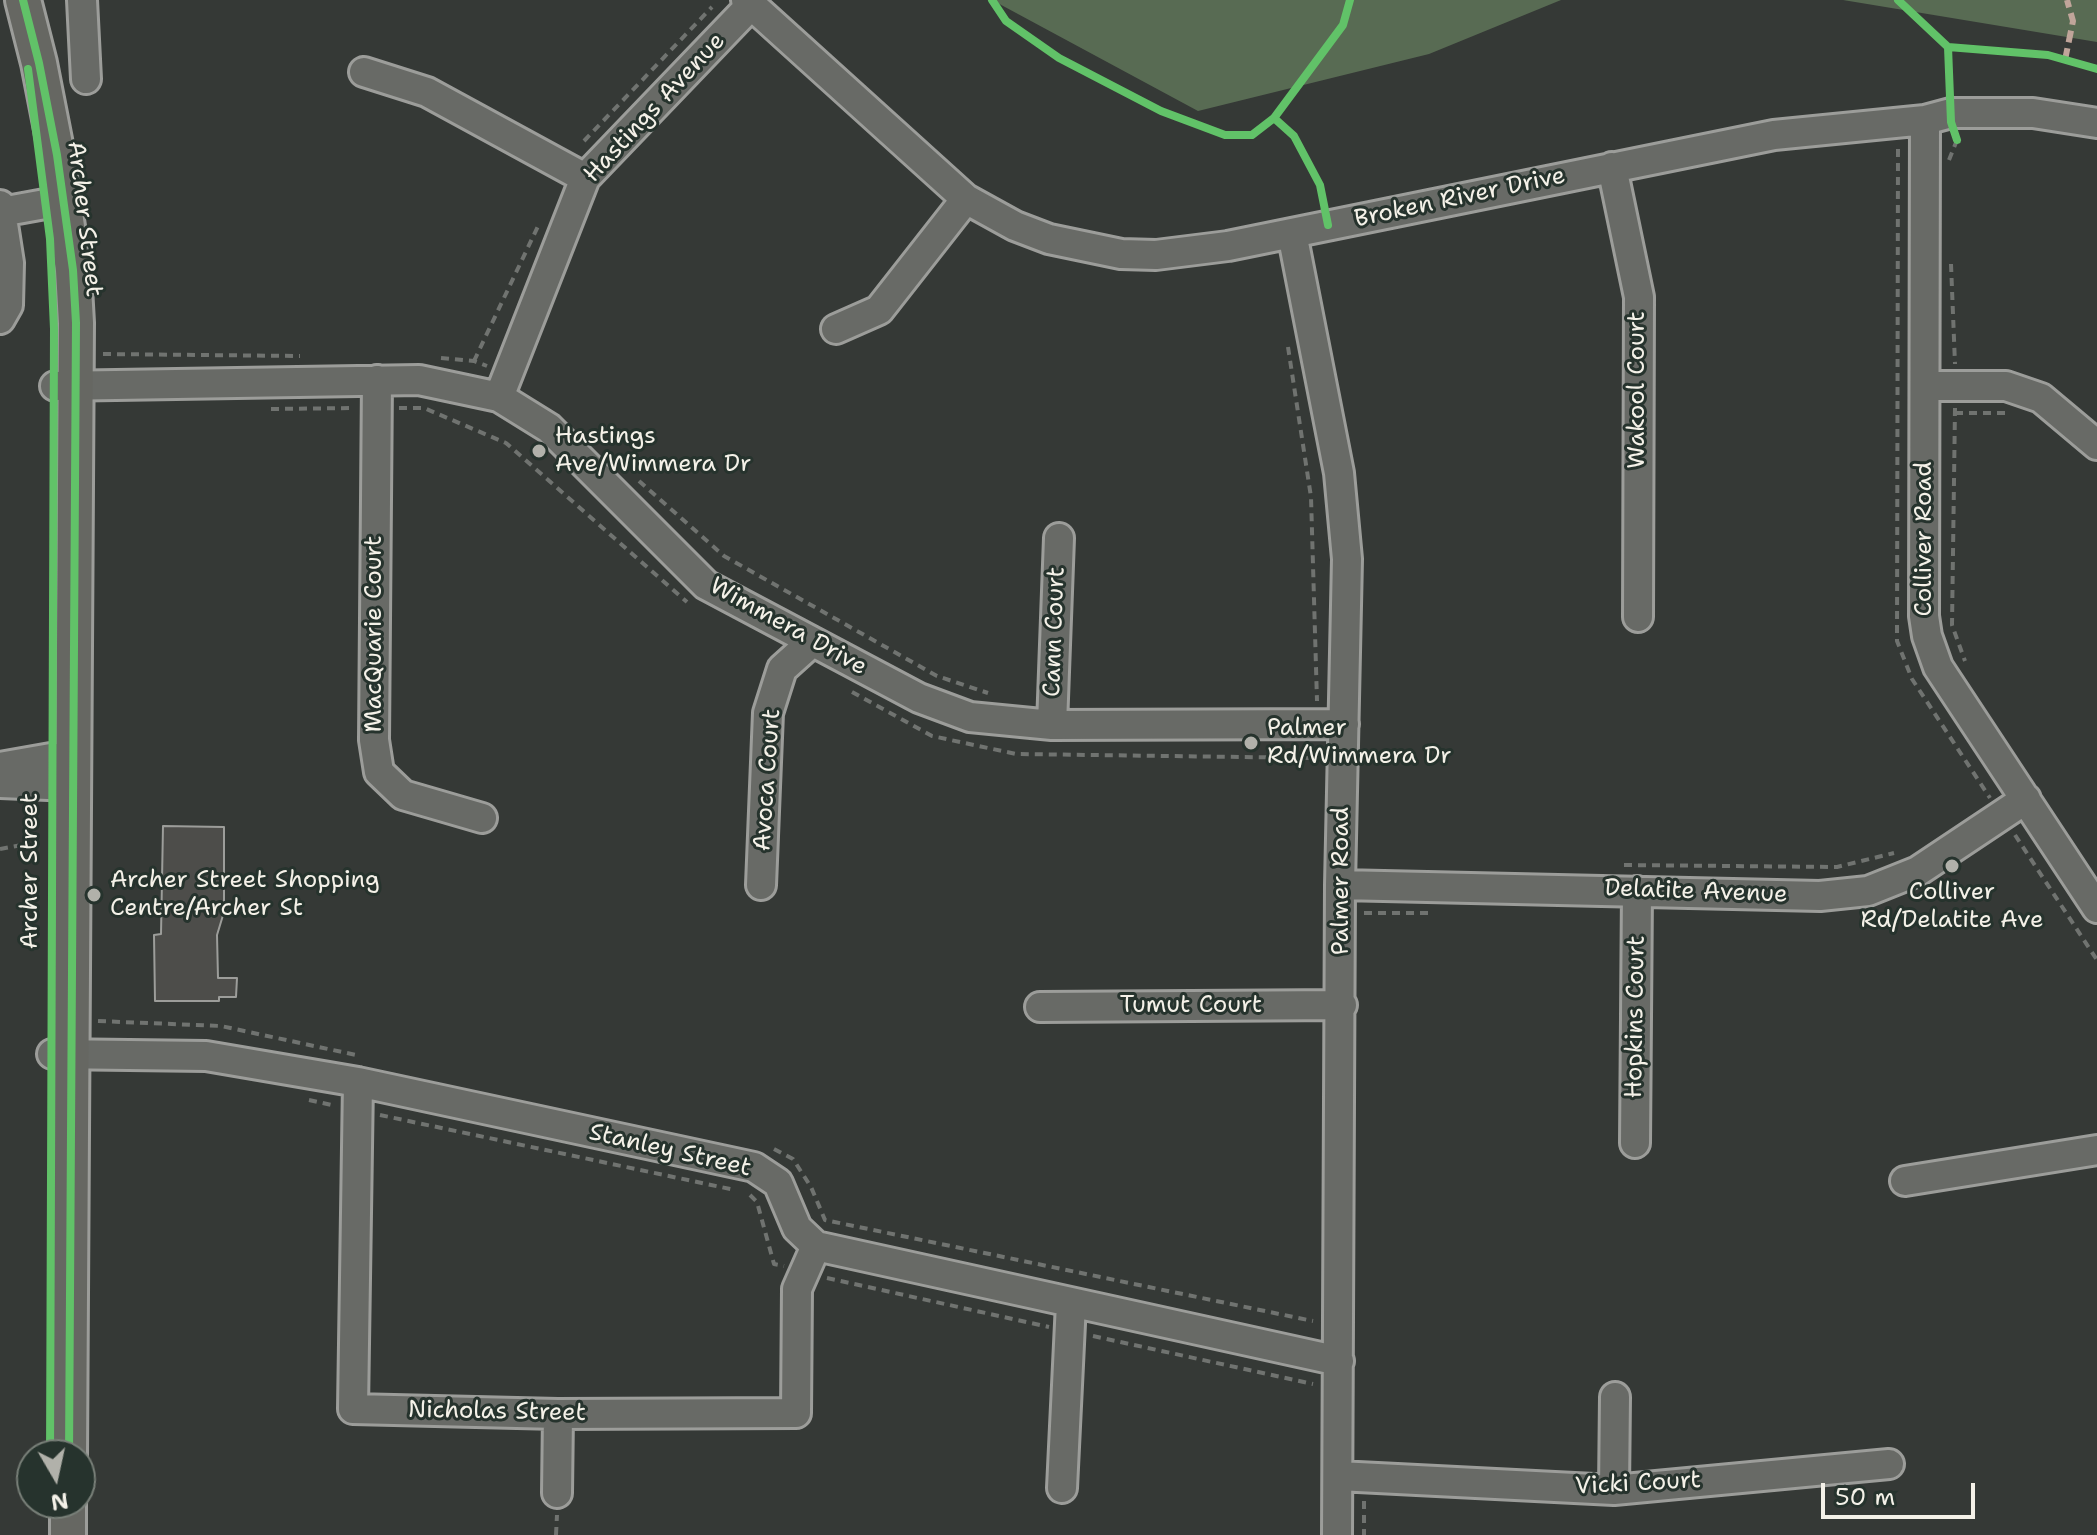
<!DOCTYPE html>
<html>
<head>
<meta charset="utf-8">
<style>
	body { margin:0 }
	#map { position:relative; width:2097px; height:1535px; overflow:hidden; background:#353936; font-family:"Shantell Sans",sans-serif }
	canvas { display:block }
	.north { position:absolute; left:16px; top:1439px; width:80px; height:80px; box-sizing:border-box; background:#26332d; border:2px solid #787f78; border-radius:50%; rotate:171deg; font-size:22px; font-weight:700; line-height:32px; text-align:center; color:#f4f1e8 }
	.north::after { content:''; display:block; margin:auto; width:28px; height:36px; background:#b1b1aa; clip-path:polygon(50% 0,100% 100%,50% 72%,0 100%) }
	.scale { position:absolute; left:1821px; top:1483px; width:154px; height:36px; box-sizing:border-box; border:4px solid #f4f1e8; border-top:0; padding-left:10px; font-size:24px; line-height:28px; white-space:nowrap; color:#f4f1e8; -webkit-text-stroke:6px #26332d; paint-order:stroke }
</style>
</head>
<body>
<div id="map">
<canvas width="2097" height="1535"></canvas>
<div class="north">N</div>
<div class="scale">50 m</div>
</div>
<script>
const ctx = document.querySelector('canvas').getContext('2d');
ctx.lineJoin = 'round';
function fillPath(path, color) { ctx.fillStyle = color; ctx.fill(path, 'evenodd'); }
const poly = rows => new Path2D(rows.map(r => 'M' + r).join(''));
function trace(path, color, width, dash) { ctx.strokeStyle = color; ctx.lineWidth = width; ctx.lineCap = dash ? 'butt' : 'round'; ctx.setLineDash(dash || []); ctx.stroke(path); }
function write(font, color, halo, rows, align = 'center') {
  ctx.font = font + ' "Shantell Sans",sans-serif'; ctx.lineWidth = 6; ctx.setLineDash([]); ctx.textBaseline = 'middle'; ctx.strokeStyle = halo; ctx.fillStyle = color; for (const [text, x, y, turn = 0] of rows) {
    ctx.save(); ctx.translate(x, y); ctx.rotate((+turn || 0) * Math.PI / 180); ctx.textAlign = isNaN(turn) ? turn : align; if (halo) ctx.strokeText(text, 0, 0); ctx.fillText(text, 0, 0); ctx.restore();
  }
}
const green = poly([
	[992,0,1561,0,1429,54,1198,111],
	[1843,0,2097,0,2097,42]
]);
const building = poly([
	[163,826,224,827,224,912,217,935,218,978,237,978,236,997,219,997,219,1001,155,1001,154,935,161,934,163,826]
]);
const path = poly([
	[584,141,712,7],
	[1898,149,1897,641,1912,679,1990,798],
	[1949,160,1957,140],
	[1951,264,1955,364],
	[1288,347,1311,497,1317,701],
	[103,354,300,356],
	[441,358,474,361,487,366],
	[474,361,540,222],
	[399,408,424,408,506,443,687,602],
	[1955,408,1952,625,1965,661],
	[271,409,354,408],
	[1955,413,2005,413],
	[639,481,724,556,937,676,988,693],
	[852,692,932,736,1016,754,1317,758],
	[2015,835,2097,960],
	[0,849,22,845],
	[1624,865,1837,867,1894,853],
	[1364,913,1431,913],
	[98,1021,221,1026,356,1055],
	[309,1100,336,1106],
	[380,1115,735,1190],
	[774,1149,793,1159,811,1187,825,1220,1313,1321],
	[750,1195,757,1202,774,1264,784,1266],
	[827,1278,1049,1327],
	[1093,1336,1313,1384],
	[1364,1501,1364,1535],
	[556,1535,557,1515]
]);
const minor = poly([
	[82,0,86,79],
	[746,0,966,199,1015,226,1049,239,1121,254,1156,255,1228,246,1774,135,1925,120,1951,113,2033,113,2097,123],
	[364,72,427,92,585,178],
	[1925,120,1924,616,1927,636,1938,667,2097,908],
	[1612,167,1639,297,1638,617],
	[0,205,9,263,8,305,0,319],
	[1,212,45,204],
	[1292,233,1339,473,1347,559,1340,885,1337,1535],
	[836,329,879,310,966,199],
	[377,380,374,740,379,772,403,795,482,818],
	[55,386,419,380,499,397,549,428,706,585,919,698,970,717,1052,725,1344,724],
	[1925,386,2006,386,2041,398,2097,445],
	[499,397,585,178,751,5],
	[1052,725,1059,538],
	[0,767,51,758,72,758],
	[0,783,72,786],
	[761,885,768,713,782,669,812,642],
	[1340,885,1820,896,1868,891,1918,871,2026,799],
	[1040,1007,1342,1005],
	[52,1054,206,1056,358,1082,754,1167,778,1183,797,1228,816,1246,1339,1361],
	[358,1082,353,1409,558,1414,796,1413,797,1289,816,1246],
	[1635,1143,1637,891],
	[1905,1181,2097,1150],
	[1338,1476,1614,1490,1889,1464],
	[1062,1488,1071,1303],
	[1614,1490,1615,1397],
	[557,1493,558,1414]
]);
const major = poly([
	[23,0,39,63,57,155,73,270,76,323,69,1455],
	[68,1535,68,1503]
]);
const quiet = poly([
	[2065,60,2073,21,2067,0]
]);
const cycleway = poly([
	[23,0,39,63,57,155,73,270,76,323,69,1455],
	[992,0,1006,21,1059,58,1161,111,1225,135,1252,135,1274,118,1343,25,1350,0],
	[1898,0,1948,47,1951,122,1957,140],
	[1948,47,2048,55,2097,69],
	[28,69,50,239,54,329,50,1455],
	[1274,118,1294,136,1320,185,1328,225]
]);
const markers = [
	[539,451,8,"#b1b1aa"],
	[1251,743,8,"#b1b1aa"],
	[1952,866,8,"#b1b1aa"],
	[94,895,8,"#b1b1aa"]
];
const streetNames = [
	["Hastings Avenue",655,108,-47],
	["Broken River Drive",1460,198,-12],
	["Archer Street",84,219,83],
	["Wakool Court",1638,390,-90],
	["Colliver Road",1925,539,-90],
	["Wimmera Drive",788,627,29],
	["Cann Court",1055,632,-88],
	["MacQuarie Court",375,634,-90],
	["Avoca Court",768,780,-86],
	["Archer Street",31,871,-90],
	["Palmer Road",1342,881,-90],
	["Delatite Avenue",1696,892,2],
	["Tumut Court",1191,1006],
	["Hopkins Court",1636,1017,-89],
	["Stanley Street",670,1151,13],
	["Nicholas Street",497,1412,1],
	["Vicki Court",1638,1484,-3]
];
const poiNames = [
	["Hastings",555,437],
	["Ave/Wimmera Dr",555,465],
	["Palmer",1267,729],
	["Rd/Wimmera Dr",1267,757],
	["Archer Street Shopping",110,881],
	["Centre/Archer St",110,909],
	["Colliver",1952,893,"center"],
	["Rd/Delatite Ave",1952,921,"center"]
];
fillPath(green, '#586b53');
fillPath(building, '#4d4d4a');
trace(building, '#9c9d9a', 2);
trace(minor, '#9c9d9a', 34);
trace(major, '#9c9d9a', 40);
trace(path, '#707370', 4, [8, 6]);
trace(minor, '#686a66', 28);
trace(major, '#666762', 34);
trace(quiet, '#c0a59a', 6, [12, 6]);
trace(cycleway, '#61c268', 8);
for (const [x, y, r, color] of markers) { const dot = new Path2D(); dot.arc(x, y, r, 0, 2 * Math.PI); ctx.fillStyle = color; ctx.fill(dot); trace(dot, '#26332d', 3); }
write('24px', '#f4f1e8', '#26332d', streetNames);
write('24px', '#f4f1e8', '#26332d', poiNames, 'left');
</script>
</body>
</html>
